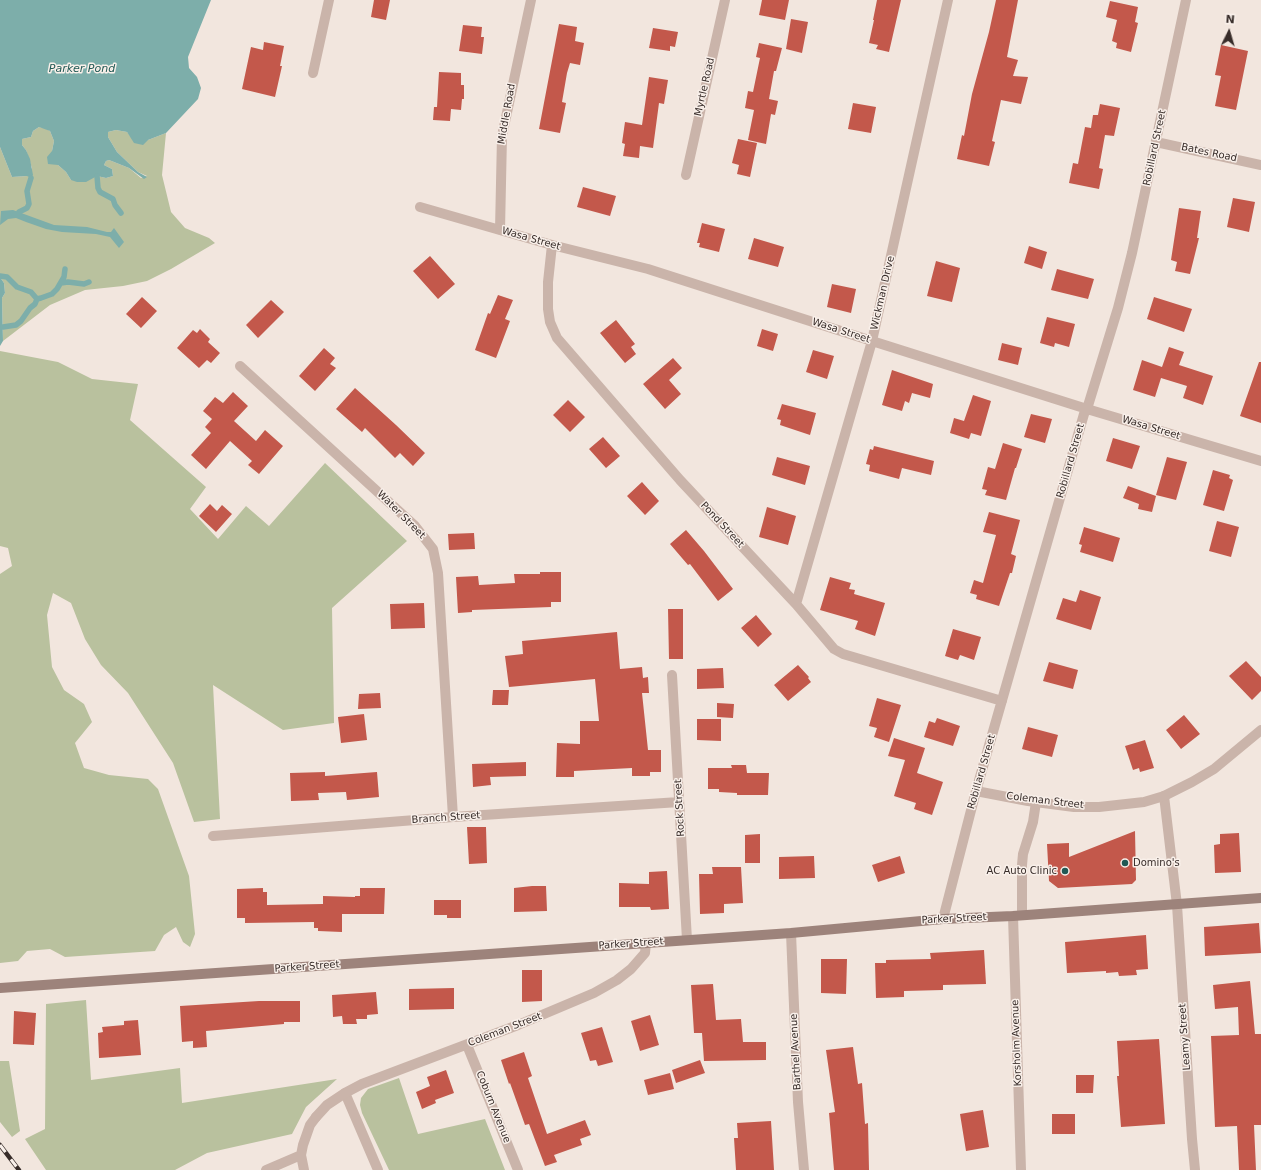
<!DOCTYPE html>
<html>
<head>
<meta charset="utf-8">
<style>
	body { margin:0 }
	#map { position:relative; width:1261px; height:1170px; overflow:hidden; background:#f2e6de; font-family:"DejaVu Sans",sans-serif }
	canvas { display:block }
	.north { position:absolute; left:1209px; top:12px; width:40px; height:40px; -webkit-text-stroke:3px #f9f0ea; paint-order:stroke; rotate:5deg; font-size:11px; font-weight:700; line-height:16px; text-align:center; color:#372c29 }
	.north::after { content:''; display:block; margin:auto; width:14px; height:18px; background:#372c29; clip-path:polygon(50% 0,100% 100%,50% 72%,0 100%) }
</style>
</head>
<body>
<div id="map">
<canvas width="1261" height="1170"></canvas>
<div class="north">N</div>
</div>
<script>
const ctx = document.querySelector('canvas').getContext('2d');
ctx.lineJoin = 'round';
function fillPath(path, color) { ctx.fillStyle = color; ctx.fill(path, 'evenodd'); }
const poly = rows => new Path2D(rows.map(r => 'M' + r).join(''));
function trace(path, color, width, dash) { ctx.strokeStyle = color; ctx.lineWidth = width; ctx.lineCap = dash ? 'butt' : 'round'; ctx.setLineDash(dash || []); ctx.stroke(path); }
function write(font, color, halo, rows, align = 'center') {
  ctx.font = font + ' "DejaVu Sans",sans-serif'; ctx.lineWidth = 3; ctx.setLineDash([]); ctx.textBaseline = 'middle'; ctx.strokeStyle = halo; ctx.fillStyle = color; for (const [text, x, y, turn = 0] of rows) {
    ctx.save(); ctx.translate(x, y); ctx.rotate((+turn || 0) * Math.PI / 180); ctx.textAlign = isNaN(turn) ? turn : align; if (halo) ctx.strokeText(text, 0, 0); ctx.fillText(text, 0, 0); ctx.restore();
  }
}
const green = poly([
	[39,127,45,128,50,131,54,141,52,151,58,165,66,172,71,180,97,176,106,178,113,176,112,169,104,165,106,161,109,160,129,168,141,178,147,176,138,172,117,152,108,137,108,132,116,130,127,132,131,137,148,140,166,133,162,175,171,212,185,228,209,238,215,243,171,269,147,281,123,286,85,290,50,305,3,341,2,298,5,293,4,283,0,277,0,147,12,177,27,176,32,168,26,150,22,145,22,139,31,137,33,131],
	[0,351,58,362,92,379,138,384,130,420,206,487,190,509,218,539,246,506,269,526,325,463,407,541,332,608,334,723,283,730,213,685,220,819,194,822,173,763,128,693,101,665,85,639,71,603,53,593,47,615,52,667,64,690,84,704,92,722,75,743,84,768,109,775,148,779,158,789,189,876,195,934,190,947,183,942,176,927,164,935,155,951,65,957,50,949,27,951,18,961,0,963,0,574,12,566,8,548,0,546],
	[86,1000,91,1080,180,1068,182,1103,337,1079,306,1107,292,1134,207,1153,175,1170,46,1170,25,1139,45,1129,46,1004],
	[0,1061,9,1061,20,1131,12,1137,0,1122],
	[399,1078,418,1134,485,1119,505,1170,389,1170,362,1113,360,1105,361,1098,368,1089]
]);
const water = poly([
	[0,0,211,0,188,57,189,68,197,77,201,88,198,99,166,133,148,140,143,145,134,143,127,132,116,130,108,132,108,137,117,152,138,172,147,177,144,179,129,168,109,160,106,161,104,165,112,169,113,176,106,178,97,176,86,182,77,182,71,180,66,172,58,165,48,164,47,157,52,151,54,141,50,131,39,127,33,131,31,137,22,139,22,145,26,150,30,159,33,175,31,178,27,176,12,177,0,147],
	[13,210,54,225,87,227,107,232,111,232,114,228,124,242,119,248,110,237,96,234,62,232,46,229,26,222,16,218,8,219,0,225,1,211],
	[0,277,4,283,5,293,2,298,3,341,0,346]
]);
const stream = poly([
	[97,176,98,188,100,192,113,199,115,205,121,213],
	[19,212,27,208,29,204,27,191,31,178],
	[0,276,7,277,17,287,31,292,37,299,41,298,52,294,57,289,64,277,65,269],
	[61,283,68,282,84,284,89,282],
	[3,327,16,325,21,321,30,308,35,304,37,299]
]);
const building = poly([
	[374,0,390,0,386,20,371,17],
	[762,0,789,0,785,20,759,15],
	[877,0,901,0,889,52,876,49,878,45,869,43,874,20,873,20],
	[996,0,1018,0,1007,57,1018,60,1013,76,1028,77,1021,104,1001,100,992,141,995,142,989,166,957,159,962,135,964,136,972,94,989,32],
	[1110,1,1138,7,1135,22,1138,23,1131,52,1116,48,1117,43,1112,41,1117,20,1106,17],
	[791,19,808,22,802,53,786,49],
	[559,24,577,27,575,41,584,43,580,65,570,63,567,73,562,102,566,103,560,133,539,129],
	[463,25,482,27,481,37,484,37,482,54,459,51],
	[653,28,678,32,675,47,670,46,670,51,649,48],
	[264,42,284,46,280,66,282,66,275,97,242,89,251,47,263,50],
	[759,43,782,48,776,71,774,71,769,99,778,101,775,115,771,114,766,144,748,140,754,110,745,108,748,91,753,92,760,58,756,57],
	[1221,45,1248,51,1236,110,1215,106,1221,76,1215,75],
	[439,72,461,73,461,85,464,85,464,99,462,99,461,110,451,109,450,121,433,120,434,107,437,107],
	[649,77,668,80,664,104,659,103,653,148,640,146,639,158,623,156,625,144,622,143,625,122,642,125],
	[853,103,876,107,871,133,848,129],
	[1100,104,1120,108,1114,136,1105,135,1099,168,1103,169,1099,189,1069,183,1073,163,1078,164,1085,127,1091,128,1093,115,1098,115],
	[738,139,757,143,750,177,737,174,739,165,732,163],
	[583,187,616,196,610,216,577,207],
	[1233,198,1255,202,1249,232,1227,227],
	[1179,208,1201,211,1197,238,1199,238,1190,274,1175,271,1177,262,1171,260],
	[702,223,725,229,719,252,699,247,700,243,697,243],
	[754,238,784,247,778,267,748,259],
	[1029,246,1047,252,1042,269,1024,263],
	[430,256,455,284,438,299,413,271],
	[936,261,960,268,952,302,927,296],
	[1057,269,1094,279,1088,299,1051,290],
	[832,284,856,289,851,313,827,307],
	[498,295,513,300,505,319,510,321,496,358,475,350,488,313,490,314],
	[142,297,157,311,141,328,126,314],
	[1154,297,1192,309,1184,332,1147,319],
	[271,300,284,312,258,338,246,325],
	[1047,317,1075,324,1069,347,1055,343,1054,347,1040,343],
	[616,320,635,344,631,347,636,354,625,363,600,333],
	[200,329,210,339,208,342,220,353,211,363,207,360,199,368,177,348,193,330,197,333],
	[762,329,778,334,773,351,757,346],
	[1002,343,1022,348,1018,365,998,360],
	[1169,347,1184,352,1179,365,1213,376,1203,405,1183,398,1187,386,1161,378,1155,397,1133,390,1142,360,1162,367],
	[324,348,335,358,330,364,336,368,315,391,299,376],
	[813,350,834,356,827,379,806,372],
	[673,358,682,368,669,380,681,394,665,409,643,384],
	[1259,362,1261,362,1261,423,1240,416],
	[892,370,933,384,930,398,912,393,909,403,905,401,902,411,882,405],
	[355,388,396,425,425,453,413,466,400,453,395,458,365,428,362,432,336,409],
	[233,392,248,406,234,421,256,441,265,430,283,446,259,474,248,465,252,461,230,441,206,469,191,455,211,433,205,427,212,419,203,411,215,397,223,403],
	[973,395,991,401,981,436,971,433,969,439,950,433,954,418,964,421],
	[568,400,585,417,570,432,553,415],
	[782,404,816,413,810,435,780,425,781,420,777,419],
	[1031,414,1052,419,1045,443,1024,437],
	[603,437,620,456,606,468,589,449],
	[1113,438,1140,446,1132,469,1106,461],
	[1003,443,1022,449,1016,468,1015,468,1006,500,985,495,987,490,982,489,988,467,995,469],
	[874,446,934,461,931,475,902,468,899,479,869,471,870,465,866,464,870,449,873,450],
	[777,457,810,466,805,485,772,475],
	[1167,457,1187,462,1176,500,1156,495],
	[1213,470,1230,475,1229,478,1233,480,1224,511,1203,505],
	[642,482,659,501,645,515,627,496],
	[1128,486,1156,496,1152,512,1138,509,1139,504,1123,498],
	[210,504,217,511,222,505,232,514,216,532,199,516],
	[767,507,796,516,788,545,759,537],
	[989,512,1020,520,1011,554,1016,556,1012,573,1010,573,999,606,976,599,977,595,970,593,974,580,983,583,996,535,983,532],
	[1217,521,1239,527,1231,557,1209,551],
	[1084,527,1120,538,1113,562,1080,552,1082,545,1079,544],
	[686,530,704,551,733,589,718,601,690,564,688,565,670,544],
	[474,533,475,549,449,550,448,534],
	[540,572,561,572,561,602,551,602,551,607,472,610,472,612,458,613,456,577,478,576,479,585,515,583,514,574,540,574],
	[830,577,851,583,849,589,855,590,854,594,885,603,875,636,855,629,858,621,820,610],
	[1080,590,1101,597,1091,630,1056,619,1063,598,1076,602],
	[424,603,425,628,391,629,390,604],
	[668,609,683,609,683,659,669,659],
	[756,615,772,634,758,647,741,628],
	[953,629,981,637,974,660,960,655,958,660,945,656],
	[617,632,620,669,642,667,643,678,648,677,649,693,642,693,648,750,661,750,661,772,650,772,650,776,632,776,632,768,574,771,574,777,556,777,557,743,580,744,580,721,599,721,595,679,509,687,505,656,523,654,522,641],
	[1246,661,1261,677,1261,691,1252,700,1229,676],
	[1049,662,1078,670,1073,689,1043,681],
	[798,665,809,677,808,678,811,682,788,701,774,685],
	[723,668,724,688,697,689,697,669],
	[493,690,509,690,508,705,492,705],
	[380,693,381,708,358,709,359,694],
	[877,698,901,705,889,742,874,737,877,728,869,726],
	[717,703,734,704,733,718,717,717],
	[364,714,367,740,341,743,338,717],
	[1184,715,1200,734,1181,749,1166,730],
	[937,718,960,726,953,746,924,737,929,721,935,723],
	[697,719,721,719,721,741,697,740],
	[1028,727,1058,735,1052,757,1022,749],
	[894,738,925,748,917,773,943,782,932,815,914,809,916,803,894,796,905,760,888,756],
	[1145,740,1154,768,1140,772,1139,768,1133,770,1125,746],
	[526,762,526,776,490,777,491,785,473,787,472,764],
	[731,765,746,765,747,773,769,773,768,795,737,795,737,793,719,792,719,789,708,789,708,768,732,768],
	[325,772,325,776,377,772,379,797,347,800,346,792,318,793,319,800,291,801,290,773],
	[467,827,486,827,487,863,469,864],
	[1135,831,1136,880,1132,884,1058,888,1049,881,1047,844,1069,843,1069,857],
	[1239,833,1241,872,1215,873,1214,845,1220,844,1220,834],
	[760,834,760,863,745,863,745,835],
	[814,856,815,878,779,879,779,857],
	[900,856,905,873,878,882,872,865],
	[712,867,741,867,743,903,724,904,724,913,700,914,699,874,713,874],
	[667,871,669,909,651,910,650,907,619,907,619,883,649,884,649,872],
	[532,886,546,886,547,911,514,912,514,888],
	[263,888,263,892,267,892,267,905,323,904,323,896,355,897,355,896,360,896,360,888,385,888,384,914,342,914,342,932,318,931,318,928,314,928,314,922,245,923,245,918,237,918,237,889],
	[434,900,461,900,461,918,447,918,447,915,434,915],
	[1259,923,1261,953,1205,956,1204,927],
	[1146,935,1148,969,1136,970,1137,975,1119,976,1118,972,1106,973,1106,971,1067,973,1065,942],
	[984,950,986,984,943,985,943,990,904,991,904,997,876,998,875,963,886,963,886,960,931,959,930,953],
	[821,959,847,959,846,994,821,993],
	[522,970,542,970,542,1001,522,1002],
	[1250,981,1255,1034,1261,1034,1261,1125,1254,1125,1256,1170,1239,1170,1237,1126,1215,1127,1211,1036,1239,1035,1238,1007,1215,1009,1213,985],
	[713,984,716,1020,741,1019,743,1042,766,1042,766,1060,704,1061,702,1033,694,1033,691,985],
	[454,988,454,1009,409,1010,409,989],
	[376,992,378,1014,367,1015,367,1019,356,1019,357,1024,343,1024,342,1016,333,1017,332,995],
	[259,1001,300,1001,300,1022,284,1022,284,1024,206,1031,207,1047,193,1048,193,1041,182,1042,180,1006],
	[14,1011,36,1013,34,1045,13,1044],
	[650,1015,659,1045,640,1051,631,1021],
	[138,1020,141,1055,99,1058,98,1033,103,1032,102,1027,124,1025,124,1021],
	[602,1027,613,1062,598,1066,596,1060,590,1061,581,1033],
	[1159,1039,1165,1124,1121,1127,1117,1076,1119,1076,1117,1041],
	[853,1047,858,1084,862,1083,865,1124,868,1123,869,1170,834,1170,829,1113,835,1112,826,1050],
	[524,1052,532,1076,528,1078,547,1134,585,1120,591,1135,580,1139,582,1145,554,1155,557,1162,545,1166,529,1124,525,1125,510,1083,509,1084,501,1060],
	[700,1060,705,1073,676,1083,672,1070],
	[446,1070,454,1093,435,1100,436,1103,422,1109,416,1092,430,1086,427,1077],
	[670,1073,674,1089,648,1095,644,1080],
	[1076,1075,1094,1075,1093,1093,1076,1093],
	[983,1110,989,1147,966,1151,960,1114],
	[1052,1114,1075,1114,1075,1134,1052,1134],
	[771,1121,774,1170,736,1170,734,1138,738,1138,737,1123]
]);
const service = poly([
	[1164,796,1177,905],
	[1022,915,1022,865,1023,854,1033,822,1036,802],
	[345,1093,378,1170],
	[266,1170,301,1155],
	[304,1170,301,1155,303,1145,310,1125,316,1117]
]);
const minor = poly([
	[313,73,329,0],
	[1156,142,1261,165],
	[686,175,725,0],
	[420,207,552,245,648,269,872,341,1087,409,1261,461],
	[500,230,502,136,531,0],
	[552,245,548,282,548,309,550,322,557,338,680,480,796,604,834,649,843,654,1002,701],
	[240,366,415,526,433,549,438,573,453,817],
	[796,604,872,341,948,0],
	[672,675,687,940],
	[976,791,1084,414,1087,409,1118,308,1132,253,1186,0],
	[213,836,453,817,679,802],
	[1177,905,1192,1139,1195,1170],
	[1013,916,1021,1170],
	[791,933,798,1102,804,1170],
	[467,1045,518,1170],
	[316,1117,327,1105,345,1093,362,1084,518,1025,594,993,617,980,631,969,645,953,646,943]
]);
const tertiary = poly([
	[943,919,976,791,1028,801,1074,807,1099,807,1144,802,1164,796,1192,782,1214,769,1261,730]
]);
const secondary = poly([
	[0,988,791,933,943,919,1013,916,1261,898]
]);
const rail = poly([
	[0,1145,19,1170]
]);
const markers = [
	[1125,863,4,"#205854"],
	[1065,871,4,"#205854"]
];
const streetNames = [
	["Myrtle Road",705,87,-77],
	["Middle Road",507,114,-80],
	["Robillard Street",1155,148,-78],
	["Bates Road",1209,153,12],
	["Wasa Street",531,239,16],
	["Wickman Drive",883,293,-77],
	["Wasa Street",841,331,18],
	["Wasa Street",1151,428,17],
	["Robillard Street",1071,461,-74],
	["Water Street",401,515,45],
	["Pond Street",722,525,47],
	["Robillard Street",982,772,-74],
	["Coleman Street",1045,801,7],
	["Rock Street",680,808,-93],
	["Branch Street",446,818,-4],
	["Parker Street",954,919,-3],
	["Parker Street",631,944,-4],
	["Parker Street",307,967,-4],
	["Coleman Street",505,1030,-21],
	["Leamy Street",1185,1037,-94],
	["Korsholm Avenue",1017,1043,-92],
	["Barthel Avenue",796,1052,-93],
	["Coburn Avenue",493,1107,68]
];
const poiNames = [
	["Domino's",1133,863],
	["AC Auto Clinic",1057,871,"right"]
];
const waterNames = [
	["Parker Pond",82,69]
];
fillPath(green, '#b9c19e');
fillPath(water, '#7daeaa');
trace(stream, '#7daeaa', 5.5);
fillPath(building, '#c3584b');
trace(service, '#cab4aa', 10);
trace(minor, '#cab4aa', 10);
trace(tertiary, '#cab4aa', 10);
trace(secondary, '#9d837b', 10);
trace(rail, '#372c29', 4.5);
trace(rail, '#f9f0ea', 3, [9]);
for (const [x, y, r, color] of markers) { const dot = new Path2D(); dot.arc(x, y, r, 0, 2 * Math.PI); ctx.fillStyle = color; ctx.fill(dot); trace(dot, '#f9f0ea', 1.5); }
write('10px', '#372c29', '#f9f0ea', streetNames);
write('10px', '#372c29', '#f9f0ea', poiNames, 'left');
write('italic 11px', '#205854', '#f9f0ea', waterNames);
</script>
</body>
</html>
